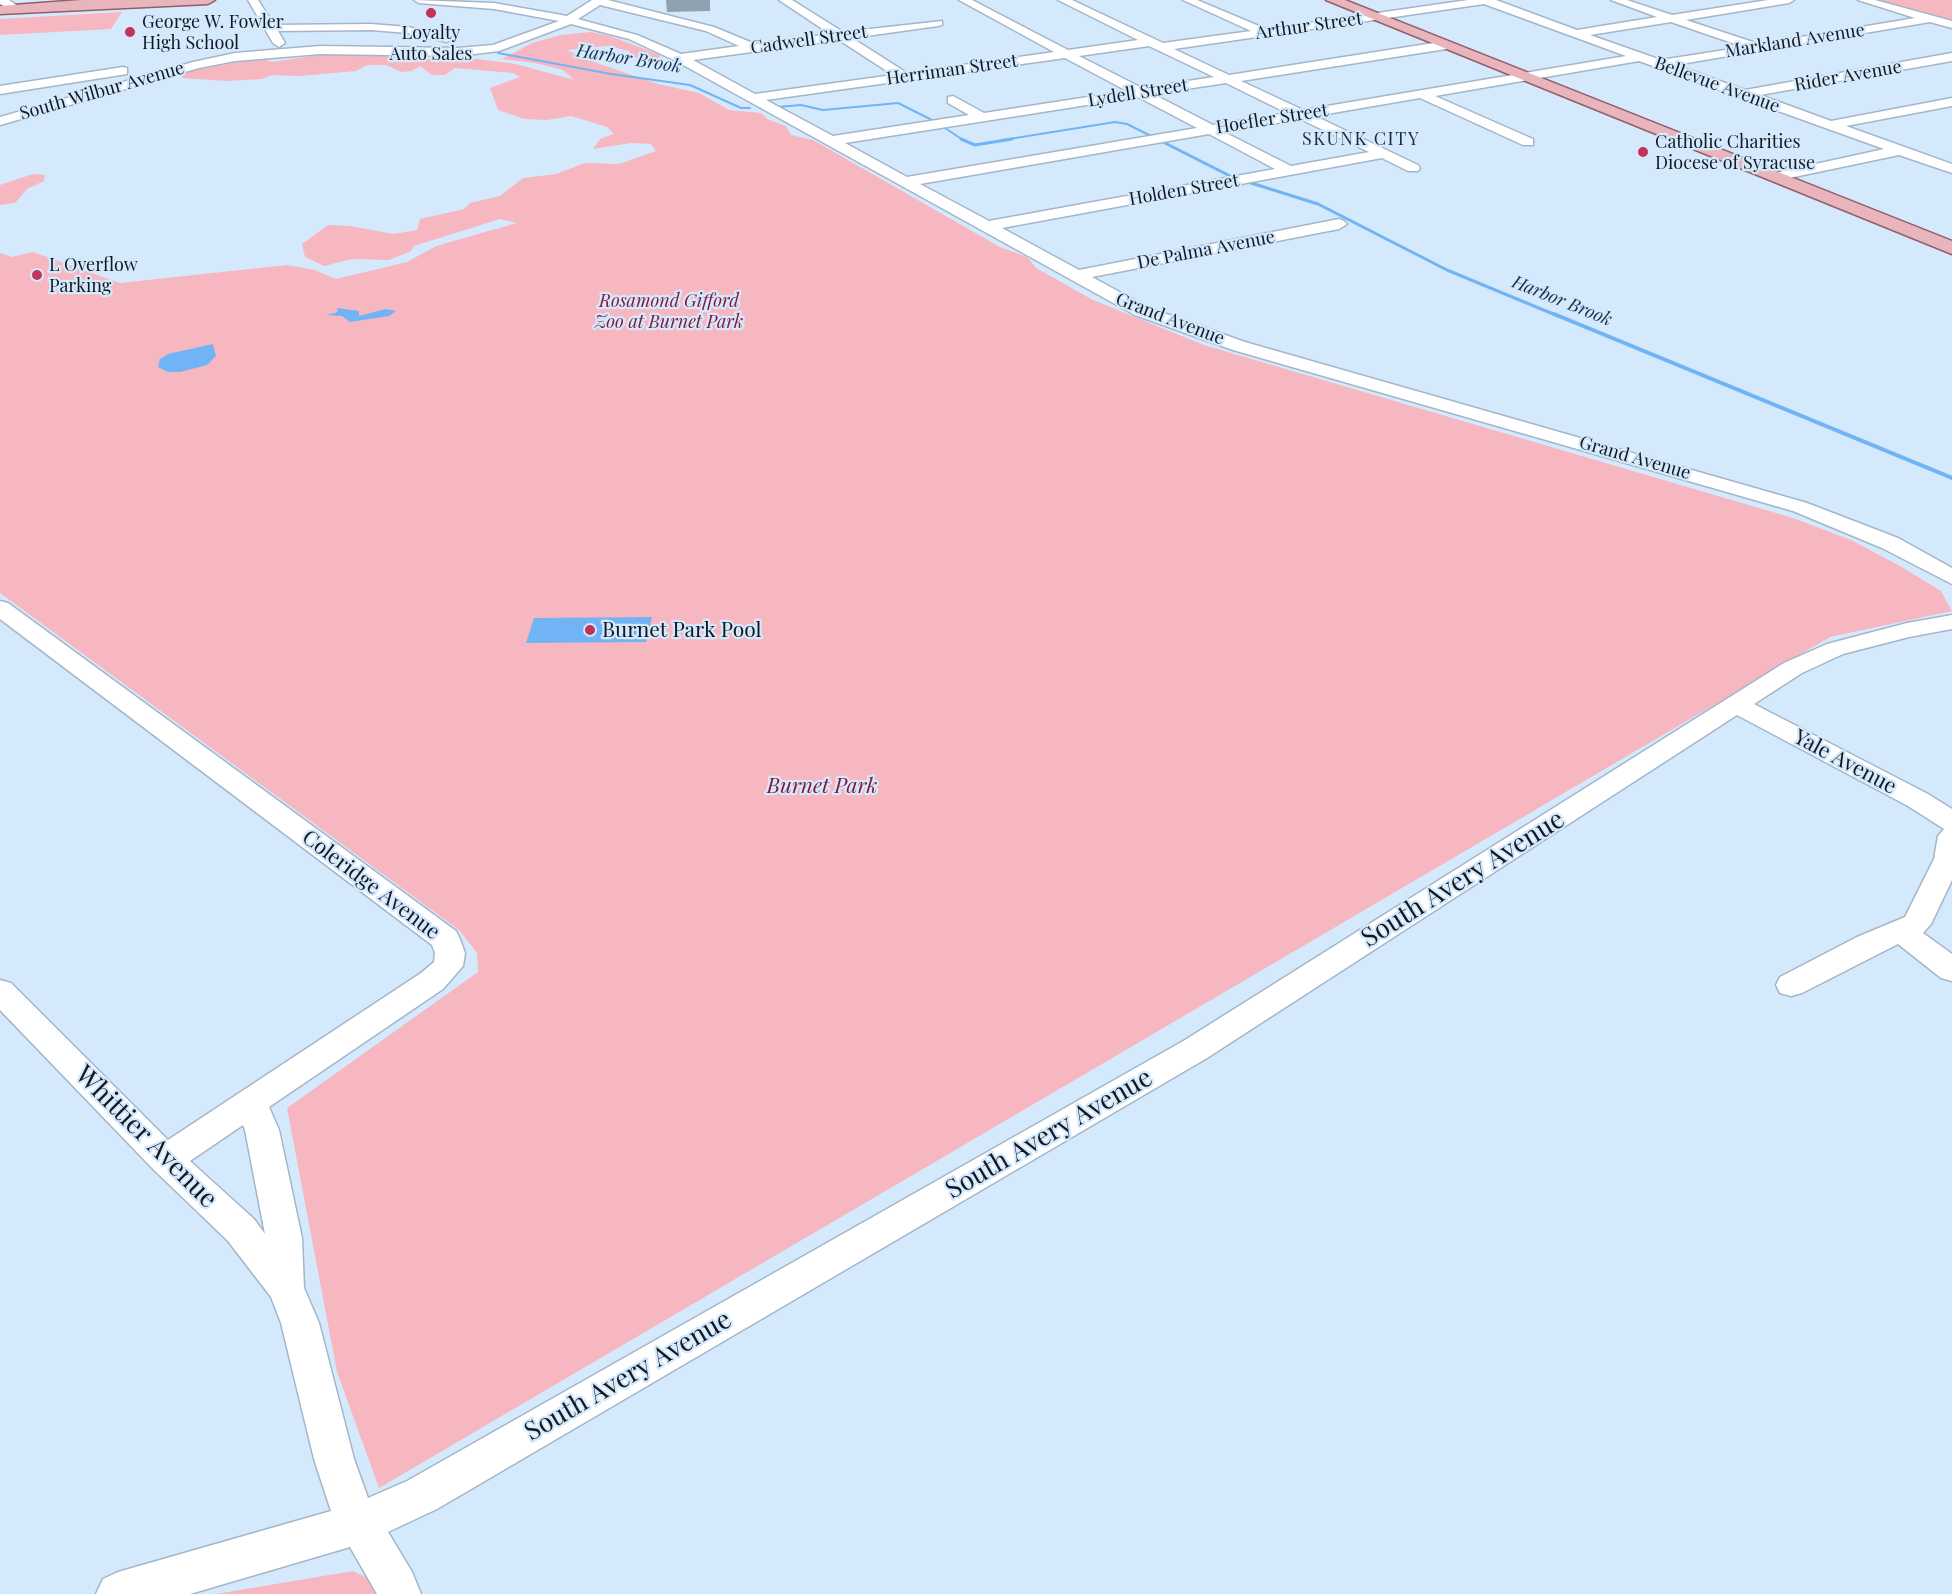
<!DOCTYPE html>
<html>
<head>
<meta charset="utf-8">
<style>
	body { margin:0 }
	canvas { display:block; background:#d5e9fd }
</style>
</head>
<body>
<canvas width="1952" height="1594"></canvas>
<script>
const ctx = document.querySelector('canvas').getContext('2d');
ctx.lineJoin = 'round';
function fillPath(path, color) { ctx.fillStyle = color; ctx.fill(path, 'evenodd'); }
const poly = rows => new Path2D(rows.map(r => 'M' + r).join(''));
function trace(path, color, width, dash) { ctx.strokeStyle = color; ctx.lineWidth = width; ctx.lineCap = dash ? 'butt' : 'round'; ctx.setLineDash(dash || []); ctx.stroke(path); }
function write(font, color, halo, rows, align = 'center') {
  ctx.font = font + ' "Playfair Display",serif'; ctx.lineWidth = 4.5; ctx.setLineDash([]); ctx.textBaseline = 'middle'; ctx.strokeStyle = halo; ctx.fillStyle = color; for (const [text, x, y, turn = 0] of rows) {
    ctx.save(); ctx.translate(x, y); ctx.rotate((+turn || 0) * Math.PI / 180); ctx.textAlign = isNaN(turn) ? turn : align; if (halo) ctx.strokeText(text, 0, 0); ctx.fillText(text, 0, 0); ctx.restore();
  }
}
const green = poly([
	[1875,0,1952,0,1952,22],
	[122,12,111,29,0,35,0,19],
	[591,32,610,36,660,55,659,58,638,60,629,51,607,46,567,50,585,59,658,84,699,93,729,110,761,113,767,119,786,126,791,135,813,140,1000,247,1027,257,1036,268,1093,300,1204,345,1793,518,1851,540,1900,566,1941,591,1952,611,1830,637,379,1488,337,1372,287,1108,478,972,477,953,459,930,0,593,0,253,12,257,33,252,120,283,287,265,315,270,336,279,407,262,436,246,517,223,500,219,414,246,411,251,389,260,352,259,324,266,305,257,302,244,328,225,350,226,394,234,417,230,420,219,464,209,470,203,500,196,523,178,556,174,585,163,619,164,656,151,651,144,631,143,593,149,600,139,614,134,607,127,571,116,547,120,524,119,498,110,490,88,520,77,513,73,455,68,445,75,432,75,420,66,412,71,401,72,386,65,368,65,356,71,300,76,272,75,262,79,227,81,182,78,183,72,261,58,272,62,340,52,423,55,426,59,477,59,516,64,574,80,563,70,535,63,502,59,532,43,561,35],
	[33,174,45,175,44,181,27,189,15,203,0,205,0,185],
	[353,1571,373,1581,378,1594,216,1594]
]);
const water = poly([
	[337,308,359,311,359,316,386,309,396,311,389,316,350,322,342,316,326,315,335,313,338,311],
	[213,344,216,356,207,365,180,372,168,372,158,367,160,359,168,354],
	[652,617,646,642,526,643,534,618]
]);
const streamFar2 = poly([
	[498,53,611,74,690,85,741,108,750,108],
	[778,107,801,105,823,110,898,103,934,121],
	[942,126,963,140],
	[1003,140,1115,122,1127,124,1151,136]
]);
const streamFar1 = poly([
	[961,139,975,145,1012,139],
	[1165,143,1232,177,1318,204,1447,270,1558,316]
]);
const stream = poly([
	[1554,314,1952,478]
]);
const minor = poly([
	[0,0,9,0,22,9,12,11,0,4,0,0],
	[248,0,258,0,274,25,371,24,408,27,453,38,447,42,408,33,371,30,278,31,285,43,279,47,273,43,248,0],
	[414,0,494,3,567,16,592,0,608,0,714,27,755,44,830,34,779,0,792,0,843,32,942,21,942,25,938,26,852,38,907,73,1054,52,959,0,972,0,1068,50,1138,40,1058,0,1072,0,1163,43,1251,31,1183,0,1197,0,1266,29,1468,0,1496,0,1577,30,1657,17,1611,0,1627,0,1672,15,1768,0,1794,0,1789,3,1686,20,1759,44,1915,18,1858,0,1875,0,1952,21,1952,28,1930,22,1675,65,1745,90,1952,53,1952,61,1760,95,1831,121,1952,98,1952,106,1846,126,1952,164,1952,173,1899,155,1775,181,1770,180,1768,177,1770,174,1884,149,1639,61,1435,96,1533,139,1533,145,1523,145,1420,98,1315,116,1418,165,1420,168,1418,171,1408,171,1382,158,1002,228,1079,270,1339,219,1344,221,1347,224,1339,229,1092,277,1147,307,1245,342,1807,503,1898,538,1952,568,1952,584,1882,548,1793,511,1233,350,1135,315,676,61,629,39,571,24,499,51,458,56,320,54,235,61,199,68,0,125,0,117,193,62,235,53,320,46,458,48,493,45,559,21,494,9,419,3,414,0],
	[1484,4,1626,56,1303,110,1241,81,1446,49,1452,45,1446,41,1229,75,1174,49,1484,4],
	[600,5,706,31,739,46,681,54,637,35,578,19,600,5],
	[1671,22,1744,47,1661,60,1590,35,1671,22],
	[839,40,893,75,755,94,693,60,839,40],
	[1149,46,1214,77,1142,88,1079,56,1149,46],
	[1065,58,1127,91,984,113,953,96,948,97,948,103,969,115,833,136,766,100,1065,58],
	[1226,83,1287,113,1213,125,1153,94,1226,83],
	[1138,97,1197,128,907,177,845,143,1138,97],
	[1300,119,1369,152,1291,166,1224,132,1300,119],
	[1209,134,1275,169,989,221,920,184,1209,134],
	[123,67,127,68,127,74,0,94,0,86,123,67],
	[0,601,8,603,456,931,460,939,465,953,463,966,443,989,269,1107,279,1130,302,1238,304,1288,319,1323,354,1459,368,1498,407,1481,1185,1040,1784,663,1827,644,1907,623,1952,615,1952,629,1909,637,1843,654,1802,673,1754,704,1928,794,1952,809,1952,880,1931,924,1923,933,1952,954,1952,981,1941,978,1898,944,1802,993,1791,996,1780,993,1776,985,1780,977,1857,937,1905,917,1934,859,1938,836,1944,829,1908,806,1737,715,1207,1058,437,1509,388,1532,412,1572,421,1594,377,1594,350,1547,190,1594,96,1594,103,1579,118,1572,331,1511,314,1459,281,1323,271,1297,228,1241,154,1170,0,1010,0,980,11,983,168,1140,421,973,434,962,435,953,432,945,0,619,0,601],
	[243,1125,245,1130,265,1234,254,1219,190,1161,243,1125]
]);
const major = poly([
	[81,0,215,0,208,4,0,14,0,6,81,0],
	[1326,0,1345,0,1952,241,1952,254,1326,0]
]);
const wall = poly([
	[666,0,710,0,710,11,667,12]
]);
const markers = [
	[431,13,6,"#c23259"],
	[130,32,6,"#c23259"],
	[1643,152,6,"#c23259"],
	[37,275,6,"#c23259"],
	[590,630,6,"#c23259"]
];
const farPoinames = [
	["George W. Fowler",142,22],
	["High School",142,43],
	["Loyalty",431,33,"center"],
	["Auto Sales",431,54,"center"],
	["Catholic Charities",1655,142],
	["Diocese of Syracuse",1655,163],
	["L Overflow",49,265],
	["Parking",49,286]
];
const farStreetnames = [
	["Arthur Street",1309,26,-8],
	["Cadwell Street",809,40,-8],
	["Markland Avenue",1795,41,-9],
	["Herriman Street",952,70,-8],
	["Rider Avenue",1848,76,-10],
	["Bellevue Avenue",1717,85,20],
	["South Wilbur Avenue",102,91,-16],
	["Lydell Street",1138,93,-9],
	["Hoefler Street",1272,119,-9],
	["Holden Street",1184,190,-10],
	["De Palma Avenue",1206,250,-11],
	["Grand Avenue",1170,319,21],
	["Grand Avenue",1635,458,16]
];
const farWaternames = [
	["Harbor Brook",629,59,9],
	["Harbor Brook",1562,301,22]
];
const farNeighbourhoodnames = [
	["SKUNK CITY",1361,139]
];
const farParknames = [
	["Rosamond Gifford",669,301],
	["Zoo at Burnet Park",669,322]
];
const poiNames = [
	["Burnet Park Pool",602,630]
];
const streetNames = [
	["Yale Avenue",1845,762,28],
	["Coleridge Avenue",371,885,37]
];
const parkNames = [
	["Burnet Park",822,786]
];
const nearStreetnames = [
	["South Avery Avenue",1463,879,-32],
	["South Avery Avenue",1049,1134,-30],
	["Whittier Avenue",146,1137,45],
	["South Avery Avenue",628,1376,-30]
];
fillPath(green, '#f7b7c0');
fillPath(water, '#70b4f5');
trace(streamFar2, '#70b4f5', 2);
trace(streamFar1, '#70b4f5', 3);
trace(stream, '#70b4f5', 4);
trace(minor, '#a3b6c9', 3);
trace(major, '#945e69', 3);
fillPath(minor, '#fff');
fillPath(major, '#e9b5bd');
fillPath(wall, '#90a2b2');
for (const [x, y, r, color] of markers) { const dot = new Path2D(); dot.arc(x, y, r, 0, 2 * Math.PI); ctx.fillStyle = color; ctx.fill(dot); trace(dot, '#d5e9fd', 2); }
write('18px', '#11181f', '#d5e9fd', farPoinames, 'left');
write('18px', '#11181f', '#d5e9fd', farStreetnames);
write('italic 18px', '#15314c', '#d5e9fd', farWaternames);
ctx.letterSpacing = '1.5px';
write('18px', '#1c2c3b', '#d5e9fd', farNeighbourhoodnames);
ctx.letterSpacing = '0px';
write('italic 18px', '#871639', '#d5e9fd', farParknames);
write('21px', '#11181f', '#d5e9fd', poiNames, 'left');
write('21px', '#11181f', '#d5e9fd', streetNames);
write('italic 21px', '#871639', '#d5e9fd', parkNames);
write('26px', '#11181f', '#d5e9fd', nearStreetnames);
</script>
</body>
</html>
